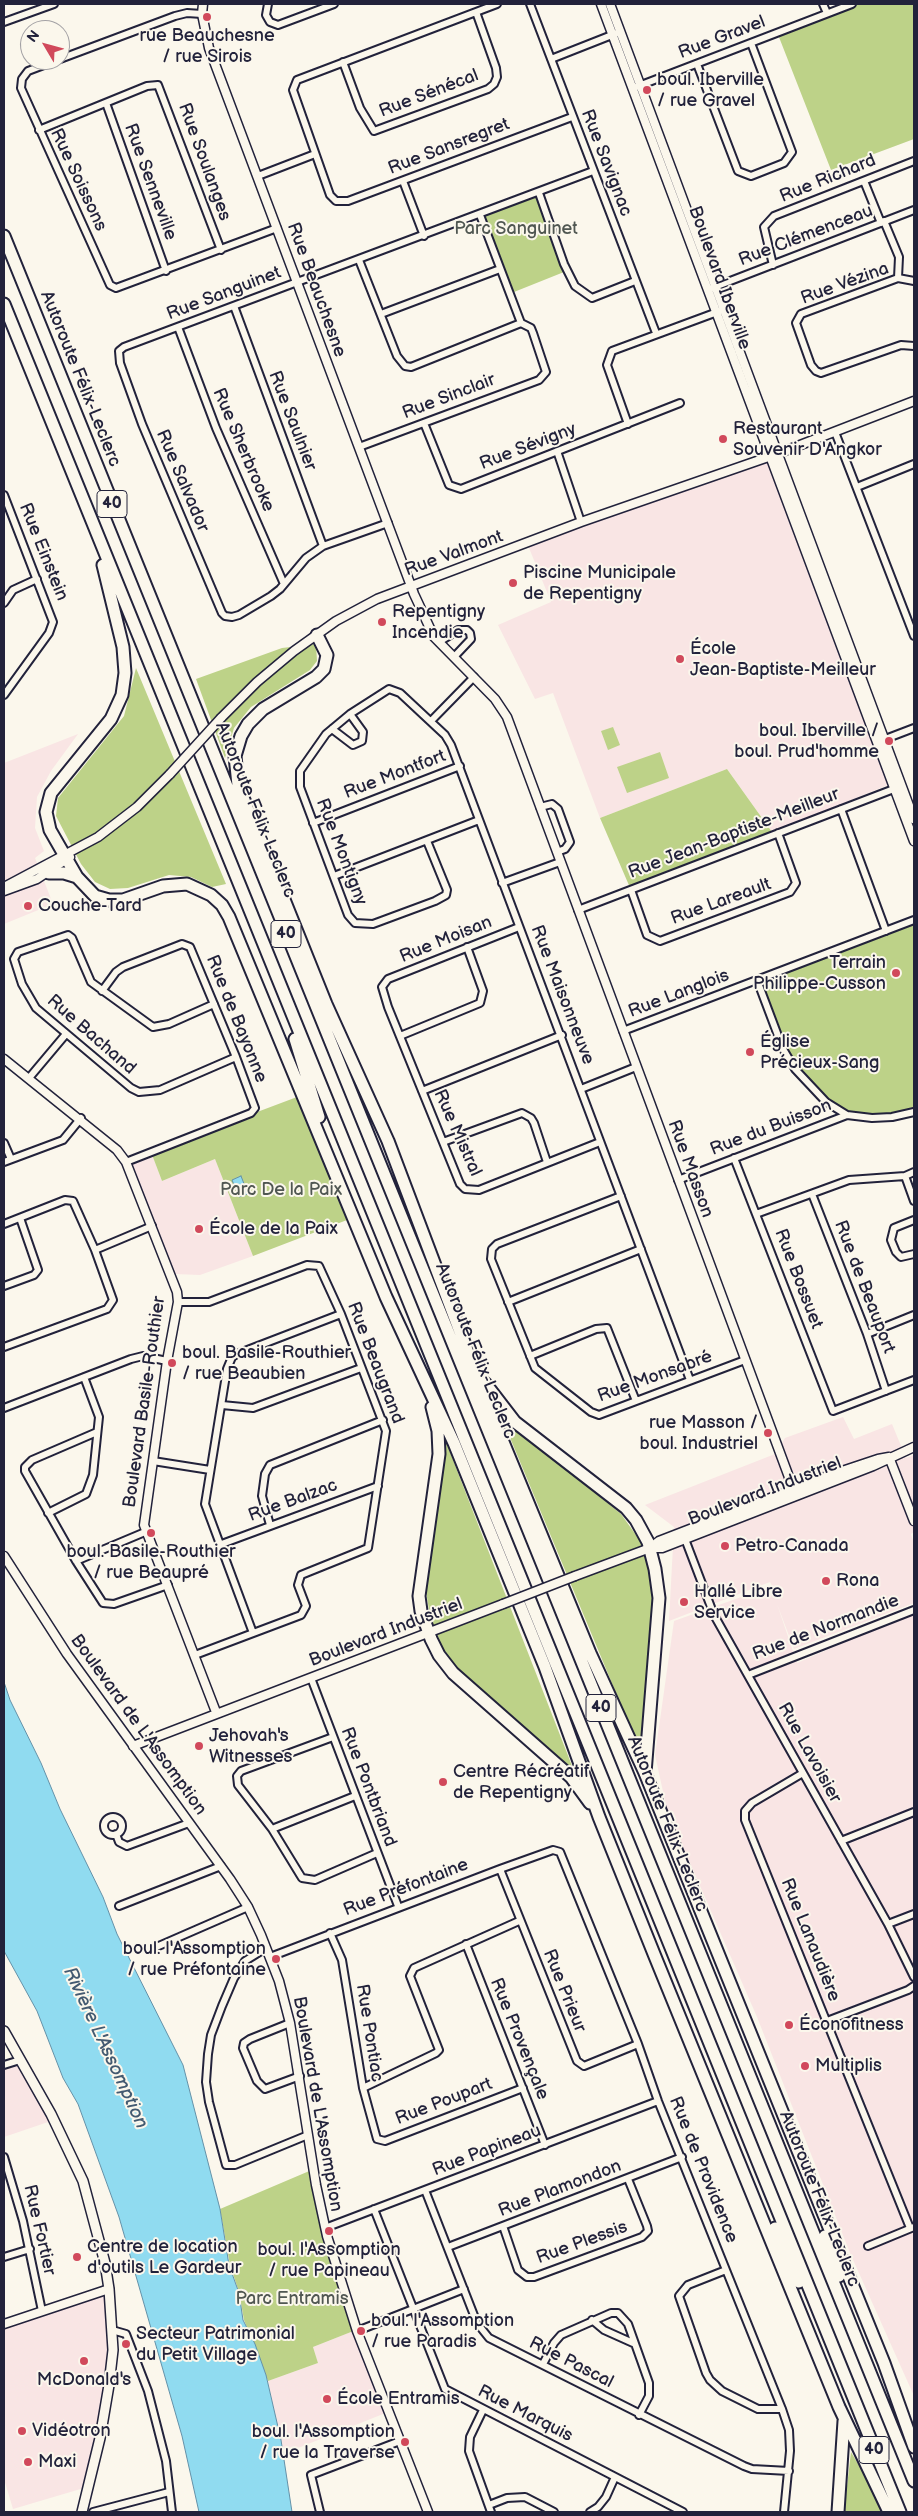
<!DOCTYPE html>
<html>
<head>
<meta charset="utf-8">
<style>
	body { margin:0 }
	#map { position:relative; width:918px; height:2516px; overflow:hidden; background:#fbf7ec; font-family:"Balsamiq Sans",sans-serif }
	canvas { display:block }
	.frame { position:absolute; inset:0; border:5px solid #22223b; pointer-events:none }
	.north { position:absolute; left:20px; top:20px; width:50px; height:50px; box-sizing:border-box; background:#fbf7ec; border:1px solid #a4a2a5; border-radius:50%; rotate:307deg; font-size:14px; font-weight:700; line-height:20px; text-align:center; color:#22223b }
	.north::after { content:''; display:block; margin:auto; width:18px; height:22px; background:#d1495b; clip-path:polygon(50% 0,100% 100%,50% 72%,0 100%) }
</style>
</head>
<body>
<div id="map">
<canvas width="918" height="2516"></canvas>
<div class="frame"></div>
<div class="north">N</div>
</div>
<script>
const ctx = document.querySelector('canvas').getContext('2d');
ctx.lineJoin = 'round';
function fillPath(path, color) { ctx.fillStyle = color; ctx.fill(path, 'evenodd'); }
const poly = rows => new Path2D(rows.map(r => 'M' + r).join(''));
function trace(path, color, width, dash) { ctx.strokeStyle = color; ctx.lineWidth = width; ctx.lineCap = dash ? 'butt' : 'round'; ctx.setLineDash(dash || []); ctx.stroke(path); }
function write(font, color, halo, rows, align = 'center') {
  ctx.font = font + ' "Balsamiq Sans",sans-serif'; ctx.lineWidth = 4; ctx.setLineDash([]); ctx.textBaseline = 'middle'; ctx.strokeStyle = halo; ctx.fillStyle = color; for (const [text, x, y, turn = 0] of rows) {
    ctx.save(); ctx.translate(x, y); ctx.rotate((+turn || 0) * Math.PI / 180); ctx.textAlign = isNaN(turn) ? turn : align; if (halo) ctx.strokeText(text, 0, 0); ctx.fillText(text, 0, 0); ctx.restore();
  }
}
const built = poly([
	[769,457,811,563,888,785,772,832,727,769,600,818,553,693,535,699,498,625,551,602,527,543],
	[78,734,51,771,37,797,35,828,44,851,35,858,53,904,4,924,4,763],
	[151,1152,162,1181,215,1159,253,1256,200,1275,175,1274,126,1162],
	[843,1417,854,1439,892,1424,906,1458,914,1455,914,1532,911,1534,914,1544,914,1603,794,1649,777,1604,797,1663,914,1612,914,2396,850,2253,757,2017,667,1810,655,1755,674,1621,772,1586,770,1582,669,1621,674,1527,645,1505,775,1454,785,1438],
	[20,2060,54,2120,4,2137,4,2065],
	[109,2289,109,2385,84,2488,13,2509,4,2479,4,2324],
	[356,2330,388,2412,283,2454,268,2381,318,2363,313,2347]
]);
const green = poly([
	[852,4,914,4,914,139,831,170,777,32],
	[534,189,564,272,509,294,476,211],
	[316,644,317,661,310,670,251,707,234,728,225,758,196,679,282,648],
	[136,668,226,884,212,887,191,877,169,875,128,888,110,889,95,882,81,864,56,816,58,798,124,716],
	[613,727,620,745,608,750,601,731],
	[660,752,669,778,627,793,617,767],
	[727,769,772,832,631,890,600,818],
	[914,920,914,1112,892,1117,855,1117,816,1093,784,1050,757,980],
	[297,1097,347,1220,253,1256,215,1159,162,1181,151,1152],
	[501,1416,621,1514,641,1542,651,1562,655,1596,643,1758],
	[446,1442,574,1771,461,1674,442,1647,430,1616,425,1585],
	[314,2169,315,2183,356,2330,313,2347,318,2363,268,2381,244,2320,239,2292,230,2265,220,2209],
	[851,2452,875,2493,882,2512,844,2512]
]);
const water = poly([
	[241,1176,248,1194,239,1197,232,1180,241,1176],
	[4,1682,10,1700,41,1763,60,1809,103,1897,117,1934,183,2065,220,2209,229,2265,239,2293,243,2320,255,2344,266,2375,281,2440,292,2512,199,2512,182,2436,119,2217,78,2104,63,2078,37,2011,4,1951,4,1682]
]);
const minor = poly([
	[268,4,266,15,270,22,278,25,334,4],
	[497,4,297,80,293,90,330,195,336,201,348,201,572,117],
	[530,4,656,333],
	[823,4,827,13],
	[4,22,54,4],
	[60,59,175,16,187,13,202,14],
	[551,59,617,33],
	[57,60,28,71,22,79,21,88,110,285,116,288,277,228],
	[343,62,360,108,374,131,488,89,494,84,497,77,496,68,476,12],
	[697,64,738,171,751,176,784,163,792,152,751,43],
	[636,87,852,4],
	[106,103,166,271],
	[39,130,147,86,158,85,221,250],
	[258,176,315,154],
	[403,181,424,236],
	[864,181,881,223],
	[539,193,564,264,575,286,592,298,635,281],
	[884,221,899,257,898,278],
	[359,260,397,356,405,366,411,367,521,323],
	[773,265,764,227,774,216,914,161],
	[914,281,898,278,801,314,796,323,811,365,816,371,821,373,901,345,914,346],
	[712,288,914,210],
	[234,306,323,546],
	[381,314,500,269],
	[178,327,216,428,284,584],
	[424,423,449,485,461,489,680,403],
	[628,424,607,365,612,351,720,311],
	[835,432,914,636],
	[359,447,539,380,546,372,533,333,531,328,521,323,480,215],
	[557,451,581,522],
	[857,487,914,464],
	[4,495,53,622,49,633,4,695],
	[388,523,323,546,306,558,280,589,271,596,239,615,232,617,225,616,222,613,142,424,120,363,119,351,124,347,593,171],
	[4,603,13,590,37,579],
	[439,642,458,630,467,630,470,633,471,639,454,657],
	[431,721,474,677],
	[332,729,353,745,362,741,363,732,350,714],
	[880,741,914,728],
	[540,807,552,804,558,809,570,842,565,849,557,852],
	[841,809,886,931],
	[313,823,460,766],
	[427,841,447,890,446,895,435,901,373,924,355,923,348,915,300,787,300,771,326,734,350,714,389,689,400,693,445,735,451,745,690,1380],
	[334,876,479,820],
	[502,883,560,862],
	[631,890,647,935,660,941,790,892,796,883,778,833],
	[578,910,899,787],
	[519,927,388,979,382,987,388,1007,460,1184,465,1189,479,1190,600,1142],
	[757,980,783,1049,795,1069,826,1102,847,1115,872,1118,892,1117,914,1112],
	[102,991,116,972,123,967,182,944,190,947,236,1057,255,1108,251,1113,126,1162],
	[214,1004,169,1024,153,1027,91,982,72,938,68,935,18,952,14,959,22,984,36,1008,131,1088,139,1092,160,1090,236,1057],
	[623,1031,914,920],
	[400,1036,480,1003,483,991,467,947],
	[29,1078,66,1034],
	[581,1089,636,1067],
	[422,1091,562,1035],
	[443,1142,522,1113,531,1118,534,1123,547,1162],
	[4,1143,11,1159],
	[734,1158,833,1411,914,1380],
	[4,1162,63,1140,81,1118],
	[905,1176,914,1201],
	[678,1180,847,1115],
	[812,1194,867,1334,886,1391],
	[621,1196,497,1244,492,1249,491,1259,535,1368,591,1412,599,1415,745,1360],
	[756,1214,849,1180,905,1176,914,1172],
	[914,1220,894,1228,891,1240,896,1252,901,1257,914,1254],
	[4,1224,65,1200,73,1201,95,1250,113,1300,107,1309,4,1347],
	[95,1250,152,1226],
	[4,1286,34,1275,38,1270,20,1218],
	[178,1302,209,1302,307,1265,319,1266,341,1314,386,1431,368,1548,301,1575,298,1585,306,1606,301,1615,195,1655],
	[508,1302,641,1249],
	[867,1334,914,1315],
	[530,1356,596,1329,607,1328,636,1401],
	[222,1405,253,1408,361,1368],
	[4,1408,131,1359,143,1356,167,1361],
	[97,1432,32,1460,25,1467,25,1471,76,1561,103,1603,114,1604,168,1585],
	[153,1461,210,1470],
	[48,1513,86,1494,93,1475,99,1417,84,1377],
	[270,1525,262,1496,265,1474,270,1465,383,1420],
	[685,1539,714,1615,888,1924,914,1977],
	[219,1545,378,1486],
	[76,1561,145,1532],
	[253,1633,205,1504,227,1369,232,1357,237,1354,341,1314],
	[748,1675,914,1610],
	[311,1678,398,1906],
	[333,1737,241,1771,237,1776,238,1785,272,1829,302,1878,315,1880,377,1853],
	[803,1773,752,1803,745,1811,745,1820,910,2228],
	'104 1826a9 9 0 1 1 18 0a9 9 0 1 1-18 0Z',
	[272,1829,355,1796],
	[116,1834,119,1842,127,1846,189,1823],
	[841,1841,914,1812],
	[500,1869,577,2061,584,2066,638,2044],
	[119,1906,221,1866],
	[888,1924,914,1914],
	[330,1933,342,1960,363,2088,377,2139,385,2141,523,2088],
	[466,1944,545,2145],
	[154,1948,248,1907],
	[266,1948,245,1961,234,1978,222,2006,211,2035,208,2054,206,2082,209,2102,226,2165,235,2165,308,2135],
	[270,1957,500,1869,553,1850,560,1852,638,2044,658,2101,782,2409,789,2430,790,2451,784,2512],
	[827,2021,908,1990,914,1986],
	[290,2023,250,2039,244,2043,243,2048,257,2081,265,2089,300,2076],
	[4,2065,20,2060],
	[363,2088,436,2053,439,2050,410,1976,414,1968,519,1921],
	[4,2157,23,2221,42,2311],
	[425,2190,477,2323,489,2338,744,2466,752,2469,789,2471],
	[374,2209,445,2389,683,2512],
	[503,2226,518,2270,527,2277,534,2277,642,2237,648,2231,647,2226,628,2179],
	[325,2228,658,2101],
	[868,2246,914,2227],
	[448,2247,682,2157],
	[4,2257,30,2249],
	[726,2270,688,2285,679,2296,706,2373,710,2380,722,2391,758,2409,782,2409],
	[592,2320,604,2330,633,2343],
	[112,2330,126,2334,148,2391,166,2461,172,2512],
	[357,2331,464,2289],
	[543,2364,554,2343,561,2335,611,2313,618,2313,628,2324,649,2383,649,2396,639,2415],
	[483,2410,470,2437,469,2451,491,2512],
	[489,2505,507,2498,525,2497,554,2512],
	[93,2512,169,2492],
	[320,2512,311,2475,400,2441],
	[590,2512,598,2507,606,2497,615,2477]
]);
const tertiary = poly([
	[203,4,202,14,209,48,414,594,434,637,495,699,507,717,796,1496],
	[601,4,914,841],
	[610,4,914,819],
	[221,718,257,682,294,651,336,621,377,599,581,522,777,454,914,401],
	[4,887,98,837,137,807,170,774],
	[4,891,37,879,70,857],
	[4,1059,117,1150,126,1162,177,1292,178,1302,167,1361,144,1525,216,1712],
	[889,1457,914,1521],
	[650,1548,662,1548,873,1466,914,1447],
	[4,1556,67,1654,230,1879,248,1907,261,1935,279,1981,290,2023,316,2185,327,2236,357,2331,428,2512],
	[575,1576,650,1548,659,1541,830,1475,878,1459,889,1457],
	[133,1746,503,1604],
	[4,2324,109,2289]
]);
const secondary = poly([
	[4,2031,51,2114,83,2181,105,2263,109,2289,113,2350,109,2385,100,2438,82,2512]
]);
const motorway = poly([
	[4,236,914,2481],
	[4,304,900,2512],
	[103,565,123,647,125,673,122,695,111,719,51,793,46,812,50,830,77,877,95,896,109,900,123,900,163,886,187,884,211,895,222,905,229,917,386,1297,454,1443,545,1667,599,1817,654,1954,839,2407,889,2512],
	[317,635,327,655,324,669,316,677,263,709,248,724,241,736,235,756,238,785,326,1004,388,1141,487,1403,590,1653,645,1773,884,2363,914,2447],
	[49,873,64,873,77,877],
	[295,1039,319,1117],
	[485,1383,515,1422,626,1508,636,1520,648,1542,655,1569,659,1598,645,1773],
	[432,1407,438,1431,439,1454,419,1596,421,1611,431,1639,439,1655,453,1673,571,1777,590,1803],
	[775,2228,799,2282],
	[825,2236,839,2276],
	[838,2512,844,2421]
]);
const tertiaryBridge = poly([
	[170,774,221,718],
	[503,1604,575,1576]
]);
const markers = [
	[207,17,5,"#d1495b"],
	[647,90,5,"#d1495b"],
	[723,439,5,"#d1495b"],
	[513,583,5,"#d1495b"],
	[382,622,5,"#d1495b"],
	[680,659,5,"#d1495b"],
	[889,741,5,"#d1495b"],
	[28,906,5,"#d1495b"],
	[896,973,5,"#d1495b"],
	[750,1052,5,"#d1495b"],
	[199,1229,5,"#d1495b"],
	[172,1363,5,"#d1495b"],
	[768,1433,5,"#d1495b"],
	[151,1533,5,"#d1495b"],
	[725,1546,5,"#d1495b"],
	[826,1581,5,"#d1495b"],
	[684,1602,5,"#d1495b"],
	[199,1746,5,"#d1495b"],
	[443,1782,5,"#d1495b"],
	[276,1959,5,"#d1495b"],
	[789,2025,5,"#d1495b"],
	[805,2066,5,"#d1495b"],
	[329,2231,5,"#d1495b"],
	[77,2257,5,"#d1495b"],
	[361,2331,5,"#d1495b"],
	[126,2344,5,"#d1495b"],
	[84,2361,5,"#d1495b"],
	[327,2399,5,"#d1495b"],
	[22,2431,5,"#d1495b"],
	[405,2442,5,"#d1495b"],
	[28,2462,5,"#d1495b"]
];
const shields = [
	[112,504,30],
	[286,934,30],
	[601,1708,30],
	[874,2450,30]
];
const shieldNames = [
	["40",112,504],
	["40",286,934],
	["40",601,1708],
	["40",874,2450]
];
const poiNames = [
	["rue Beauchesne",207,36,"center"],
	["/ rue Sirois",207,57,"center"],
	["boul. Iberville",657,80],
	["/ rue Gravel",657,101],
	["Restaurant",733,429],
	["Souvenir D'Angkor",733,450],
	["Piscine Municipale",523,573],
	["de Repentigny",523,594],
	["Repentigny",392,612],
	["Incendie",392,633],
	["École",690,649],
	["Jean-Baptiste-Meilleur",690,670],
	["boul. Iberville /",879,731,"right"],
	["boul. Prud'homme",879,752,"right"],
	["Couche-Tard",38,906],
	["Terrain",886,963,"right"],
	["Philippe-Cusson",886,984,"right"],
	["Église",760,1042],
	["Précieux-Sang",760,1063],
	["École de la Paix",209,1229],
	["boul. Basile-Routhier",182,1353],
	["/ rue Beaubien",182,1374],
	["rue Masson /",758,1423,"right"],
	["boul. Industriel",758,1444,"right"],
	["Petro-Canada",735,1546],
	["boul. Basile-Routhier",151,1552,"center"],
	["/ rue Beaupré",151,1573,"center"],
	["Rona",836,1581],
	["Hallé Libre",694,1592],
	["Service",694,1613],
	["Jehovah's",209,1736],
	["Witnesses",209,1757],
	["Centre Récréatif",453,1772],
	["de Repentigny",453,1793],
	["boul. l'Assomption",266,1949,"right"],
	["/ rue Préfontaine",266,1970,"right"],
	["Éconofitness",799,2025],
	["Multiplis",815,2066],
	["Centre de location",87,2247],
	["d'outils Le Gardeur",87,2268],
	["boul. l'Assomption",329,2250,"center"],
	["/ rue Papineau",329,2271,"center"],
	["boul. l'Assomption",371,2321],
	["/ rue Paradis",371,2342],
	["Secteur Patrimonial",136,2334],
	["du Petit Village",136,2355],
	["McDonald's",84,2380,"center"],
	["École Entramis",337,2399],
	["Vidéotron",32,2431],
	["boul. l'Assomption",395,2432,"right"],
	["/ rue la Traverse",395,2453,"right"],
	["Maxi",38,2462]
];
const streetNames = [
	["Rue Gravel",722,38,-21],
	["Rue Sénécal",429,94,-21],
	["Rue Sansregret",449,147,-21],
	["Rue Soulanges",204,162,70],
	["Rue Savignac",606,163,69],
	["Rue Richard",828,179,-22],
	["Rue Soissons",78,180,65],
	["Rue Senneville",150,182,70],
	["Rue Clémenceau",806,236,-21],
	["Boulevard Iberville",719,278,70],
	["Rue Vézina",845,284,-20],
	["Rue Beauchesne",316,290,70],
	["Rue Sanguinet",224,294,-21],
	["Autoroute Félix-Leclerc",80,379,68],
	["Rue Sinclair",449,397,-21],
	["Rue Saulnier",292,421,69],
	["Rue Sévigny",528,447,-21],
	["Rue Sherbrooke",243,450,67],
	["Rue Salvador",182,481,67],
	["Rue Einstein",43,552,68],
	["Rue Valmont",454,554,-20],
	["Rue Montfort",395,775,-21],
	["Autoroute Félix-Leclerc",255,810,68],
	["Rue Jean-Baptiste-Meilleur",734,834,-21],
	["Rue Montigny",341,852,69],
	["Rue Lareault",721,902,-20],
	["Rue Moisan",446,940,-22],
	["Rue Langlois",679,994,-21],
	["Rue Maisonneuve",562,995,69],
	["Rue de Bayonne",236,1019,68],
	["Rue Bachand",91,1035,41],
	["Rue du Buisson",771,1128,-21],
	["Rue Mistral",457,1133,66],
	["Rue Masson",690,1169,70],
	["Rue Bossuet",798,1279,69],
	["Rue de Beauport",864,1287,69],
	["Autoroute Félix-Leclerc",475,1351,68],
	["Rue Beaugrand",375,1363,69],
	["Rue Monsabré",655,1377,-20],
	["Boulevard Basile-Routhier",145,1402,-82],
	["Boulevard Industriel",765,1492,-21],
	["Rue Balzac",293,1501,-20],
	["Rue de Normandie",826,1628,-21],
	["Boulevard Industriel",386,1633,-21],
	["Boulevard de L'Assomption",138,1725,54],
	["Rue Lavoisier",809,1753,61],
	["Rue Pontbriand",368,1787,69],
	["Autoroute Félix-Leclerc",667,1824,68],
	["Rue Préfontaine",406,1888,-21],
	["Rue Lanaudière",810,1940,68],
	["Rue Prieur",564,1991,68],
	["Rue Pontiac",369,2033,81],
	["Rue Provençale",519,2039,68],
	["Rue Poupart",444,2102,-21],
	["Boulevard de L'Assomption",317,2104,80],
	["Rue Papineau",487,2151,-21],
	["Rue de Providence",703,2170,68],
	["Rue Plamondon",560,2189,-21],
	["Autoroute Félix-Leclerc",819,2199,68],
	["Rue Fortier",39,2230,77],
	["Rue Plessis",582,2243,-20],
	["Rue Pascal",571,2363,27],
	["Rue Marquis",525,2414,27]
];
const parkNames = [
	["Parc Sanguinet",516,229],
	["Parc De la Paix",281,1190],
	["Parc Entramis",292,2299]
];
const waterNames = [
	["Rivière L'Assomption",105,2048,65]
];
fillPath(built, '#f9e5e4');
fillPath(green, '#bdd288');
fillPath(water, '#90dbf0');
trace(water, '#6491a8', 1);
trace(minor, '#22223b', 10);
trace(tertiary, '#22223b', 11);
trace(secondary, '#22223b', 12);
trace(motorway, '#22223b', 15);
trace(minor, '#fbf7ec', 6);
trace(tertiary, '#fbf7ec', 8);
trace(secondary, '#fbf7ec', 9);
trace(motorway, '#fbf7ec', 11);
trace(tertiaryBridge, '#22223b', 11, []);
trace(tertiaryBridge, '#fbf7ec', 8);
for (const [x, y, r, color] of markers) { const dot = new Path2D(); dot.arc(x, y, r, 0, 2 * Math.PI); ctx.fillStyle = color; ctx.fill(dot); trace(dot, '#fbf7ec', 2); }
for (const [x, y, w] of shields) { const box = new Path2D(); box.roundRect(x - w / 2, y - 13.5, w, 27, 4); ctx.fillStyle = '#fbf7ec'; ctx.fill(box); trace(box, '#22223b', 1); }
write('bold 16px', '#22223b', null, shieldNames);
write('18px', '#22223b', '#fbf7ec', poiNames, 'left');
write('18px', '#22223b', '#fbf7ec', streetNames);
write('18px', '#505752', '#fbf7ec', parkNames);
write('italic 19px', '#435a71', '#fbf7ec', waterNames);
</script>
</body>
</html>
